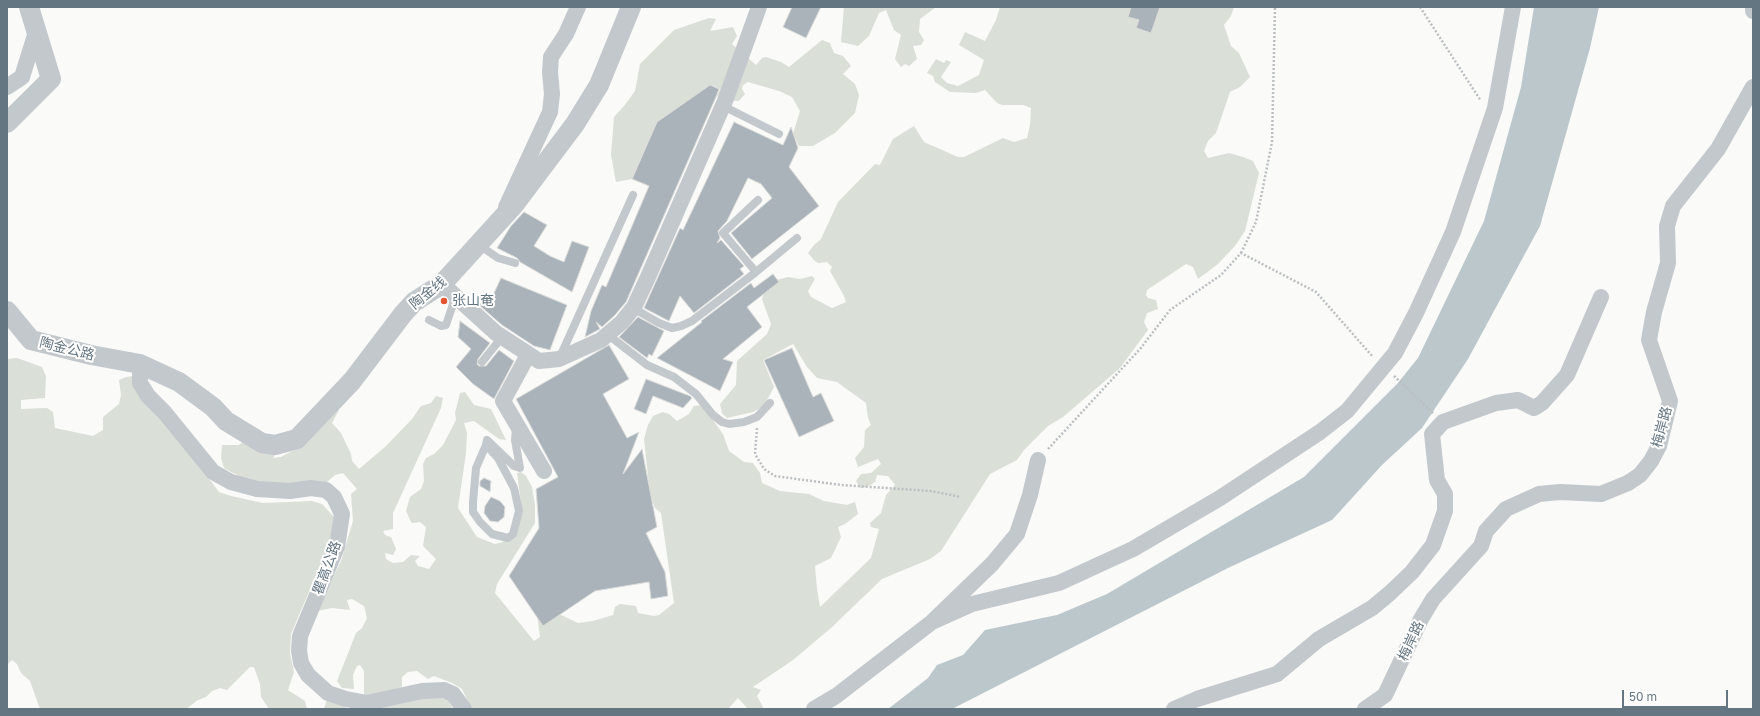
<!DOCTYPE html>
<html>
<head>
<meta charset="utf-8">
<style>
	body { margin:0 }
	#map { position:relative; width:1760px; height:716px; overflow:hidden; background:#fafaf8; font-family:"Golos Text",sans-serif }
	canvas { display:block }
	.frame { position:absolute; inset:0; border:8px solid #657683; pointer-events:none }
	.scale { position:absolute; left:1622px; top:690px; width:106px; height:18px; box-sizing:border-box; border:2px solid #657683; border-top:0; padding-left:5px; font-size:12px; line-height:14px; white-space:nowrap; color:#657683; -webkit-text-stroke:3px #fff; paint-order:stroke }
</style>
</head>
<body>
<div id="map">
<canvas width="1760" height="716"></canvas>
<div class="frame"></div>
<div class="scale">50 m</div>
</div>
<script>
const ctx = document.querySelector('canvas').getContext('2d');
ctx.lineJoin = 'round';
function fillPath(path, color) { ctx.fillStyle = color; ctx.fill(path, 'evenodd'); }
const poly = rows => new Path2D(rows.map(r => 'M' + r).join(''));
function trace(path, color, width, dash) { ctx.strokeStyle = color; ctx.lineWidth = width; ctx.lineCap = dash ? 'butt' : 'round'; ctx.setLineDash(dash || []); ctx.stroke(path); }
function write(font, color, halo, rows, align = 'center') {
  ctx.font = font + ' "Golos Text","Noto Sans SC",sans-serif'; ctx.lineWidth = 4; ctx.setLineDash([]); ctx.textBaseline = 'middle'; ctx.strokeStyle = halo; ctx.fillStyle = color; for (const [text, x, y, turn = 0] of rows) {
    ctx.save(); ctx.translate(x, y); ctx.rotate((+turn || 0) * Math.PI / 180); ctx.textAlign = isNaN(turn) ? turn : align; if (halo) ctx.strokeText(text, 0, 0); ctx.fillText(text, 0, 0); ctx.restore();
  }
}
const green = poly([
	[844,7,936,7,920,19,919,32,924,40,921,45,913,46,917,59,909,66,905,64,901,67,895,59,901,35,894,30,886,10,879,13,869,36,858,46,841,42],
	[1000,7,1234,7,1231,16,1224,25,1231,46,1239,53,1250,77,1240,87,1230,92,1216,133,1208,141,1204,151,1208,158,1229,153,1243,157,1253,161,1259,173,1245,231,1235,246,1218,264,1198,279,1193,267,1186,264,1147,290,1146,295,1148,298,1156,300,1158,309,1147,313,1144,322,1148,330,1120,368,1063,417,1048,426,1024,450,1017,460,990,474,941,551,930,559,882,579,831,628,793,660,753,687,761,690,757,696,763,707,762,709,748,709,738,698,728,709,472,709,462,689,452,683,434,676,428,679,417,671,408,672,402,677,402,686,398,691,364,697,364,671,360,665,357,666,353,675,354,689,342,688,337,681,356,633,362,628,367,618,364,606,352,599,347,600,350,610,332,608,317,611,341,561,353,521,351,494,357,489,343,473,335,475,327,482,280,484,246,480,224,468,221,458,222,445,239,445,244,441,275,455,273,458,281,457,307,443,340,408,332,423,341,433,351,454,352,461,359,469,385,447,412,419,421,406,431,403,436,396,443,398,441,408,393,513,393,529,383,531,385,535,391,537,396,549,393,555,385,553,386,559,393,563,403,562,411,555,420,556,415,561,418,566,429,569,436,559,423,546,426,527,420,522,412,523,410,520,406,511,410,497,421,489,424,481,423,464,426,458,434,454,443,445,456,420,455,413,460,393,465,392,474,405,491,409,506,440,499,439,474,421,464,423,467,433,466,453,458,508,477,537,495,544,503,542,514,528,521,504,517,473,521,472,526,476,532,487,535,505,535,523,497,584,495,593,534,641,540,637,537,614,561,615,578,623,593,621,613,615,615,607,620,604,636,606,638,613,654,616,659,615,674,603,661,513,655,508,650,494,644,439,648,425,653,416,663,412,669,414,677,421,689,414,694,406,702,405,723,434,729,451,744,462,753,463,760,473,762,483,780,491,809,494,824,501,847,505,855,502,858,514,845,524,838,527,841,537,831,558,815,566,817,589,820,607,871,558,879,529,871,527,870,523,881,513,886,495,895,485,888,476,877,475,875,482,867,487,860,488,856,481,861,474,871,473,881,464,878,459,858,467,855,458,864,447,865,430,871,425,868,418,866,403,837,382,817,378,807,367,793,344,763,360,774,387,764,406,753,412,727,418,722,413,720,404,736,385,737,361,767,334,771,324,762,299,765,288,773,281,788,277,800,279,812,276,815,279,808,291,811,297,832,308,846,302,844,296,830,271,832,267,827,262,818,263,814,260,808,253,814,245,821,239,838,202,875,164,880,165,893,139,914,126,924,142,958,157,964,157,1003,138,1014,142,1027,138,1030,125,1031,108,1023,105,1002,105,997,103,985,90,976,93,950,92,935,82,933,76,927,73,936,59,944,63,946,60,951,62,941,77,947,83,958,86,979,75,984,60,959,45,965,32,985,41,996,20],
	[709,18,716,19,710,31,733,27,737,36,732,44,756,65,762,58,766,57,781,62,789,67,822,40,830,43,834,53,843,56,851,66,843,74,855,84,859,95,855,113,835,133,813,146,799,146,793,134,800,111,792,97,779,91,748,82,743,85,742,89,745,94,739,101,724,100,717,96,720,89,710,85,657,122,632,179,616,182,611,155,614,117,624,106,635,91,640,64,674,30],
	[17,358,42,367,46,376,45,398,21,400,21,409,47,408,53,412,55,428,93,436,103,430,103,417,119,404,121,395,119,380,126,377,133,376,219,492,231,496,263,503,312,501,322,504,334,517,331,540,291,634,290,654,294,672,288,690,305,701,307,709,269,709,261,697,260,684,254,667,250,667,227,690,220,688,212,691,206,697,198,700,186,709,40,709,30,681,21,673,17,664,12,660,7,665,7,359],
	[423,696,447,699,453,709,376,709],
	[327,699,347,708,353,709,324,709]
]);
const water = poly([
	[1534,7,1599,7,1590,48,1540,226,1468,359,1422,428,1382,465,1332,520,1230,567,952,709,888,709,928,678,937,665,963,655,985,630,1057,615,1107,594,1304,477,1397,384,1418,358,1484,221,1521,87]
]);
const building = poly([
	[792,7,821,7,806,38,783,27,792,7],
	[1131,7,1160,7,1151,33,1136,28,1139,20,1128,17,1131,7],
	[710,85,719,89,716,97,626,302,615,315,602,327,596,322,600,329,585,337,591,311,602,285,606,287,649,186,632,179,657,122,710,85],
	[734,122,783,145,791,127,798,148,789,167,819,206,752,259,731,233,772,198,761,184,748,178,727,221,718,231,720,238,717,243,721,240,744,266,740,269,744,274,694,313,680,296,669,321,644,308,680,228,683,230,734,122],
	[524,212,547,225,534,246,550,256,564,262,572,241,589,247,572,292,520,262,517,258,497,248,511,226,524,212],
	[773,274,779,282,747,307,762,327,723,359,733,362,720,391,657,358,702,322,701,321,751,283,754,288,773,274],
	[501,278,567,305,550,350,534,346,502,325,479,305,481,302,494,293,501,278],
	[638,317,664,331,652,356,649,354,647,358,619,337,638,317],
	[460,321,490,343,478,359,477,364,479,366,486,366,499,350,514,361,494,399,473,384,456,367,471,349,458,337,460,321],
	[609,345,629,379,603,394,627,438,639,432,623,474,642,449,657,527,646,533,665,572,668,596,651,599,649,582,595,591,543,626,509,576,539,528,536,489,558,477,516,399,609,345],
	[792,348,813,397,821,393,834,421,799,437,764,360,792,348],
	[646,379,690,396,692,398,683,408,653,396,646,414,634,409,646,379],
	[484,478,491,481,490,492,480,486,480,481,484,478],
	[491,497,500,501,505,507,504,517,498,522,490,521,484,513,485,506,491,497]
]);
const path = poly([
	[1420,7,1481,101],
	[1241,253,1256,222,1272,142,1275,7],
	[1394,376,1433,413],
	[757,428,755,454,764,469,775,476,841,485,931,491,961,497],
	[1048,449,1140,349,1170,310,1221,275,1241,253,1316,292,1373,357]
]);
const service = poly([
	[723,106,779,134],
	[479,245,498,258,515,263],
	[756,272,797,238],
	[633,308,659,323,672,328,681,326,692,321,756,272,723,233,758,200],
	[429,320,441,326,446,325,455,298],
	[607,334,647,365,674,377,696,394,713,415,722,422,729,424,744,422,757,417,770,403],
	[560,357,633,195],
	[482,362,502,337],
	[486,445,498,458,514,488,519,511,513,534,508,538,492,534,480,522,473,512,473,502,476,468,486,445,487,440,514,466,520,468,515,440,516,428]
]);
const minor = poly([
	[1753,7,1753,11],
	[7,87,22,77,36,32,35,27],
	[506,207,550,112,552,94,550,72,551,57,566,34,578,7],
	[442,284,496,333,539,361,559,359,601,340,622,322,634,307,648,277,725,101,759,7],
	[528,355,503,401,544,471],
	[140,364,140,383,148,396,165,413,213,472,231,482,257,489,290,491,311,488,326,490,334,497,342,514,337,547,300,636,299,651,301,663,308,675,328,693,346,699,367,703,422,691,444,690,453,694,464,709],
	[932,622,972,604,1059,583,1133,549,1220,498,1320,432,1347,411,1395,353,1416,313,1453,232,1495,108,1513,7],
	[814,709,836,696,932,622,992,564,1017,534,1030,495,1038,460],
	[1174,709,1197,699,1277,674,1319,639,1372,608,1390,593,1412,572,1433,545,1445,511,1445,494,1437,480,1432,434,1443,422,1496,403,1518,400,1534,408,1542,403,1567,375,1601,297],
	[1365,709,1385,695,1421,619,1433,599,1481,546,1486,531,1506,509,1539,494,1560,492,1601,494,1628,483,1640,475,1651,461,1659,446,1670,401,1649,340,1654,312,1668,263,1667,226,1673,206,1718,149,1753,87]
]);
const tertiary = poly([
	[7,123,51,79,29,7],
	[7,311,31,340,91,355,140,364,179,382,213,407,226,421,262,443,275,445,297,439,352,381,403,314,414,302,442,284,514,205,575,124,599,85,631,7]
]);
const markers = [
	[444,301,4,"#e4572e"]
];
const streetNames = [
	["陶金线",428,293,-39],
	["陶金公路",67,349,14],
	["梅岸路",1662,427,-75],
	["瞿高公路",327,568,-70],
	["梅岸路",1411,641,-65]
];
const poiNames = [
	["张山奄",452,301]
];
fillPath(green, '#dadfd7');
fillPath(water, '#bbc7cb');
fillPath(building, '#aab3b9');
trace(building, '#dcdcda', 1);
trace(path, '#bbbfc2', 2.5, [2, 2]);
trace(service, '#c3c8cc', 8);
trace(minor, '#c3c8cc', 16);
trace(tertiary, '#c3c8cc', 20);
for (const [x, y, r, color] of markers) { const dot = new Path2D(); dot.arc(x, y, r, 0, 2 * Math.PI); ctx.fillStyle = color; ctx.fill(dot); trace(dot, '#fff', 1.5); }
write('14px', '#657683', '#fff', streetNames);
write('14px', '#657683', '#fff', poiNames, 'left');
</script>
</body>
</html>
